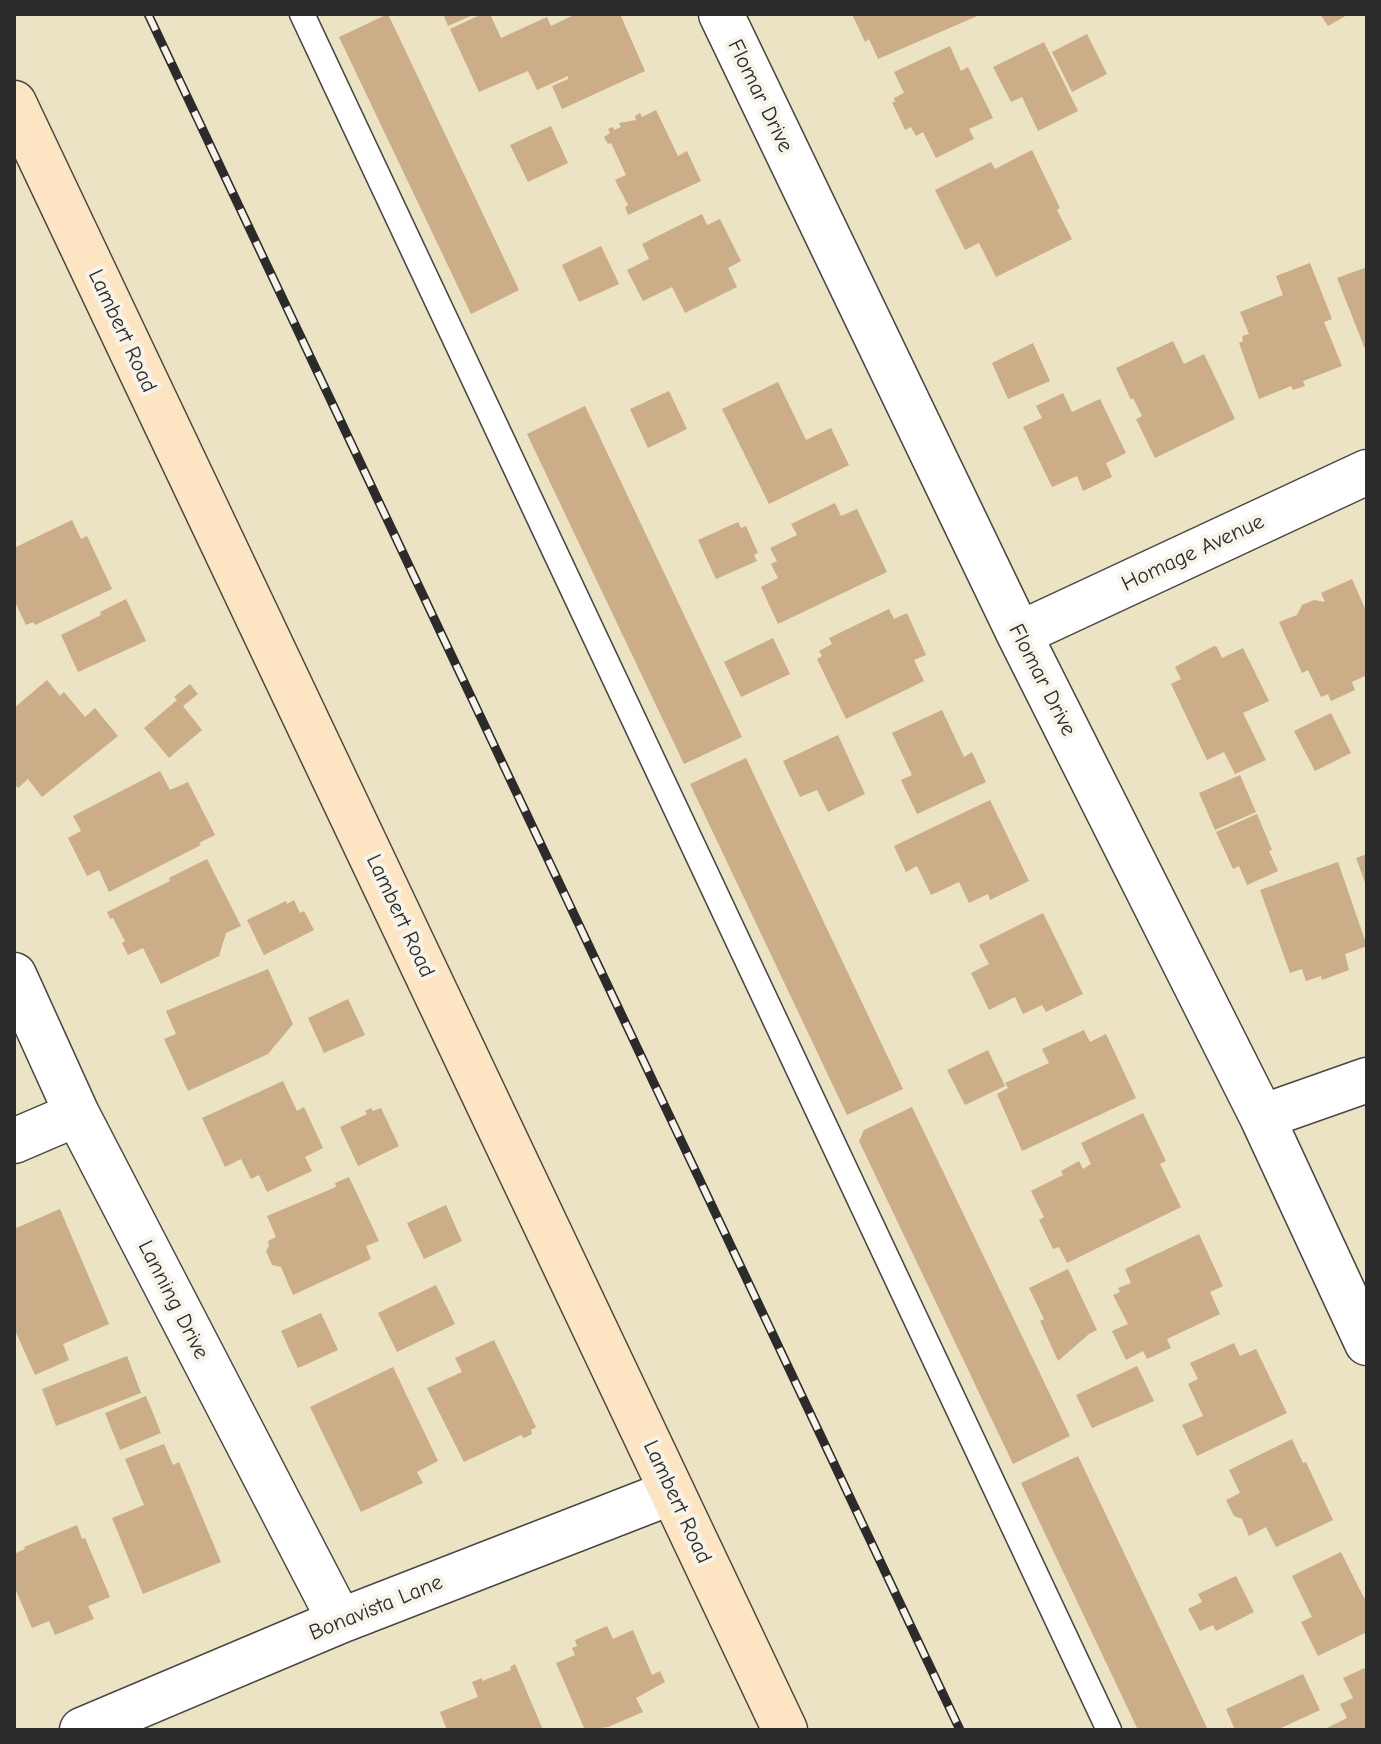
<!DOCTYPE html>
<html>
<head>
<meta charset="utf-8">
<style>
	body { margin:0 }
	#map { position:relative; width:1381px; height:1744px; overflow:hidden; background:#ebe3c4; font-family:"Comic Neue",sans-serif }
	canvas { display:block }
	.frame { position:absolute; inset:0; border:16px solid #2b2b2b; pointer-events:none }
</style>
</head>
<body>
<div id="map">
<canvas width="1381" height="1744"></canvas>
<div class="frame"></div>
</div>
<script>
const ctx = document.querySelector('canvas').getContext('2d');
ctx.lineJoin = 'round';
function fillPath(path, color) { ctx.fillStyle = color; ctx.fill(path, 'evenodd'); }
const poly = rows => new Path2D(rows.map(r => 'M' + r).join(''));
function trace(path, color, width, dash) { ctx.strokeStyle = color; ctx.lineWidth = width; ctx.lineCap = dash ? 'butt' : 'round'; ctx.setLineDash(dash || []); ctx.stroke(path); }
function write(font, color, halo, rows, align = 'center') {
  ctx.font = font + ' "Comic Neue",sans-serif'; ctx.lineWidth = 8; ctx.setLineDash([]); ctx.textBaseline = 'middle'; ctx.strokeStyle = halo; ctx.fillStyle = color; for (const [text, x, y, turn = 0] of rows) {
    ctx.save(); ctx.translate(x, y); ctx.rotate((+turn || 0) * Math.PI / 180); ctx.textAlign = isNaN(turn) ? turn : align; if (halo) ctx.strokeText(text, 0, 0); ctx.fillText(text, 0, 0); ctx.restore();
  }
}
const building = poly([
	[388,14,519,290,471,314,339,37],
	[443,14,475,14,448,26],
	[482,14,490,14,501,38,547,17,551,26,576,14,620,14,645,71,562,109,552,86,568,79,568,76,537,90,528,71,479,92,450,29],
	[852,14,982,14,878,59,869,39,865,42],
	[1320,14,1349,14,1328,26],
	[1087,34,1107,74,1072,92,1052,52],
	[1044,42,1078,111,1038,131,1022,97,1011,102,993,67],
	[950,46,961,71,968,67,993,118,969,129,974,139,936,158,923,132,916,136,911,127,905,130,892,102,895,102,894,98,904,93,894,72],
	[656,110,678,156,687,151,701,181,628,215,625,207,628,205,615,180,626,175,611,143,608,144,604,137,610,133,608,129,613,127,614,130,621,127,619,123,636,120,635,116,640,113,642,117],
	[551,126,568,163,528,182,510,145],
	[1032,150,1060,208,1057,210,1072,239,996,277,979,243,965,250,935,190,991,162,995,169],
	[702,214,707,225,720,219,741,261,728,268,737,287,685,313,672,287,643,301,627,270,649,259,642,244],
	[601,246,619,284,579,302,562,265],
	[1310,263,1332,319,1324,322,1342,366,1303,381,1305,386,1293,390,1291,386,1259,399,1239,343,1243,341,1242,336,1249,334,1240,312,1283,295,1276,276],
	[1367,267,1367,348,1365,349,1337,278],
	[1173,341,1184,364,1204,354,1235,419,1155,458,1136,419,1142,416,1133,398,1131,400,1116,368],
	[1033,343,1050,381,1008,399,992,363],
	[778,382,806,440,831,428,849,465,769,504,722,409],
	[669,391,687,429,648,448,630,409],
	[1063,393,1072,412,1100,399,1126,453,1106,463,1112,477,1083,491,1077,476,1052,487,1023,427,1042,418,1036,406],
	[585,406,742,737,684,764,527,434],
	[835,503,841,516,857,509,887,572,778,624,761,587,778,578,771,564,777,561,770,548,797,535,791,524],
	[72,520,81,539,87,536,112,589,35,625,33,622,26,625,14,600,14,548],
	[738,522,741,528,746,526,758,553,754,555,757,561,716,579,698,540],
	[1352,579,1367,613,1367,675,1352,682,1355,690,1331,701,1328,694,1321,697,1308,670,1302,673,1279,622,1297,615,1302,605,1314,600,1325,602,1321,593],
	[126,599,146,641,78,672,61,635,101,615,100,612],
	[889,609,894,619,907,613,926,655,914,660,924,681,846,719,817,659,822,656,819,651,832,644,829,638],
	[773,638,790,674,741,697,724,662],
	[1214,646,1217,647,1222,658,1243,648,1269,701,1243,713,1266,760,1235,774,1224,752,1207,760,1171,684,1181,679,1175,667],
	[47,680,60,696,64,692,85,717,95,708,118,736,42,797,28,779,18,788,14,784,14,708],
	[190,684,198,694,183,706,202,730,169,758,144,728,177,700,174,697],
	[942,710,964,757,972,752,986,782,917,814,901,780,912,775,892,733],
	[1331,713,1351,753,1315,771,1294,731],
	[838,735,865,794,828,812,817,790,800,797,783,761],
	[746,758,903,1089,847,1115,690,784],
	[160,771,170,790,188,782,215,835,199,843,201,845,109,892,99,870,87,876,68,838,81,831,73,816],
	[1240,775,1256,812,1215,830,1199,793],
	[990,800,1029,881,990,900,988,894,969,903,959,882,931,895,917,866,906,872,894,846],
	[1257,814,1272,850,1269,851,1278,871,1247,885,1239,866,1233,869,1216,832],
	[1367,854,1367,888,1356,858],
	[207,859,241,926,226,933,219,956,161,984,143,948,128,955,122,943,125,941,113,918,110,919,107,912,170,881,169,878],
	[1338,862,1367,946,1345,954,1349,970,1322,980,1321,976,1306,981,1302,969,1290,973,1260,890],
	[294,900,300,913,304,911,314,930,264,955,247,920,286,901,287,904],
	[1043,913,1083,994,1046,1012,1042,1005,1023,1014,1015,997,989,1010,971,973,989,964,979,945],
	[268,969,293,1024,268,1054,188,1091,164,1039,176,1034,166,1011],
	[348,999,365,1035,324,1053,308,1018],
	[1084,1030,1090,1042,1106,1034,1136,1098,1022,1151,997,1094,1008,1088,1005,1083,1049,1063,1042,1049],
	[988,1050,1005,1086,965,1105,947,1070],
	[283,1081,297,1111,304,1107,323,1148,305,1157,312,1171,267,1192,259,1175,251,1179,241,1159,225,1167,202,1118],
	[912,1107,1070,1436,1013,1464,859,1141,864,1130],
	[371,1108,373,1111,381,1108,399,1146,358,1166,340,1127,367,1114,365,1111],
	[1143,1113,1166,1161,1160,1164,1181,1207,1067,1263,1059,1247,1053,1249,1039,1220,1044,1217,1031,1191,1063,1175,1061,1171,1079,1161,1083,1169,1091,1164,1081,1143],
	[349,1177,379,1241,366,1246,371,1259,293,1295,281,1267,272,1265,266,1251,269,1246,268,1241,276,1237,267,1216,336,1187,335,1183],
	[446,1205,462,1241,424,1259,407,1223],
	[60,1209,109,1324,63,1344,69,1360,35,1375,14,1328,14,1229],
	[1199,1234,1223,1286,1210,1292,1220,1314,1167,1339,1171,1348,1147,1359,1143,1351,1126,1360,1112,1331,1128,1324,1113,1295,1120,1292,1118,1288,1131,1283,1125,1269],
	[1068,1269,1097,1330,1089,1334,1058,1361,1040,1321,1044,1319,1029,1288],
	[436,1285,455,1324,397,1352,378,1313],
	[321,1313,338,1350,298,1368,281,1331],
	[494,1340,536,1427,531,1430,532,1434,524,1438,521,1435,464,1462,427,1388,462,1372,455,1358],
	[1234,1343,1240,1356,1256,1349,1287,1413,1197,1456,1182,1425,1203,1416,1188,1384,1198,1379,1190,1363],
	[127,1356,141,1393,56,1426,42,1389],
	[1137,1366,1154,1401,1092,1428,1076,1395],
	[393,1367,438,1461,417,1472,423,1483,361,1512,310,1407],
	[146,1396,161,1433,120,1450,105,1413],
	[1292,1439,1303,1463,1306,1462,1333,1520,1276,1547,1266,1527,1249,1536,1242,1519,1234,1516,1226,1500,1240,1493,1229,1470],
	[164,1444,173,1465,179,1462,221,1562,143,1594,112,1518,144,1505,125,1459],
	[1078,1456,1208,1730,1138,1730,1021,1483],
	[77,1525,82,1539,85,1538,110,1597,88,1606,94,1619,55,1635,49,1621,32,1628,14,1586,14,1554,25,1549,24,1547],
	[1341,1552,1364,1598,1367,1596,1367,1632,1318,1656,1301,1622,1312,1617,1292,1576],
	[1236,1576,1254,1612,1216,1631,1213,1625,1200,1631,1188,1609,1202,1602,1198,1594],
	[607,1626,613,1639,633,1630,652,1675,660,1671,665,1682,636,1698,643,1712,608,1727,585,1730,556,1663,575,1655,572,1648,577,1646,575,1640],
	[515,1664,543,1730,447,1730,440,1712,478,1697,472,1682,482,1678,482,1681,511,1670,510,1667],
	[1367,1667,1367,1730,1323,1730,1347,1718,1340,1704,1353,1698,1343,1678],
	[1303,1674,1320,1710,1281,1728,1282,1730,1235,1730,1226,1709]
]);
const service = poly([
	[302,14,1109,1730]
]);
const minor = poly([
	[721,14,1019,634,1262,1117,1367,1343],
	[1019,634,1367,472],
	[14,975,77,1114,340,1621],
	[1262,1117,1367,1080],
	[14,1141,77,1114],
	[82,1730,340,1621,672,1492]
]);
const secondary = poly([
	[14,103,785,1730]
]);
const rail = poly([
	[148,14,960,1730]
]);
const streetNames = [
	["Flomar Drive",760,96,64],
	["Lambert Road",122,331,65],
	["Homage Avenue",1193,553,-25],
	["Flomar Drive",1042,680,63],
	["Lambert Road",400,916,65],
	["Lanning Drive",173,1300,63],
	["Lambert Road",677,1502,65],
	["Bonavista Lane",376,1608,-22]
];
fillPath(building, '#cbad87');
trace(service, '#484742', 27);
trace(minor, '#484742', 47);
trace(secondary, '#484742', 47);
trace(service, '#fff', 24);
trace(minor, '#fff', 44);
trace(secondary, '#fde5c4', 44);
trace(rail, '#2b2b2b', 9);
trace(rail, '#f7f3e8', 6, [18]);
write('22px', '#2b2b2b', '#f7f3e8', streetNames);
</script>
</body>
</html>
